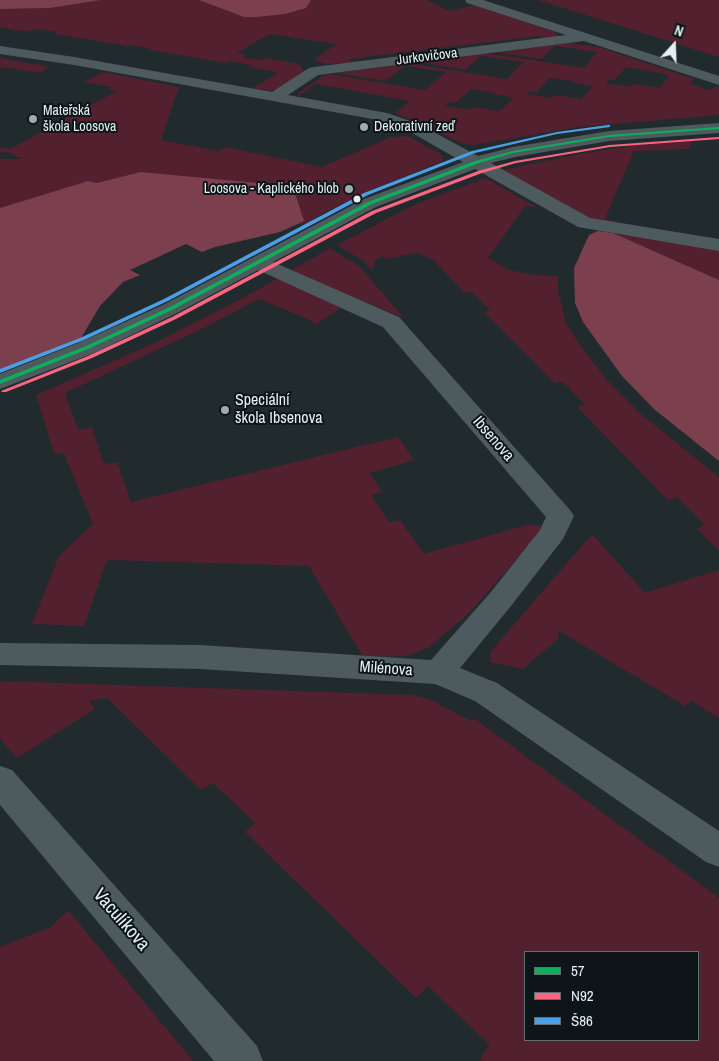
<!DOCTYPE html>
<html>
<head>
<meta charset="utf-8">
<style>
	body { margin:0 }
	#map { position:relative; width:719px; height:1061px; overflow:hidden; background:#212b2e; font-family:"Archivo Narrow",sans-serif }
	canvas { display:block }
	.legend { position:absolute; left:524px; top:951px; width:175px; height:90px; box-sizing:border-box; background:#0d1518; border:1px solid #636d70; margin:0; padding:6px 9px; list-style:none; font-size:15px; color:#e4f0f4 }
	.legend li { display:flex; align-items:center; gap:10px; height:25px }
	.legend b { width:25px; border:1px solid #636d70 }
	.north { position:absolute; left:649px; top:20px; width:50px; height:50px; -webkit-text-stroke:4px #0d1518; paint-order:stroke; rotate:20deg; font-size:14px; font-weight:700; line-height:20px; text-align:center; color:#e4f0f4 }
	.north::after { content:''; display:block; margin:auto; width:18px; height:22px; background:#e4f0f4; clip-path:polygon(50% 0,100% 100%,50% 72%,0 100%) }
</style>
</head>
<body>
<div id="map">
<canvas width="719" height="1061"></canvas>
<ul class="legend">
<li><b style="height:6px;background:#0daf5c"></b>57</li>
<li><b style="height:6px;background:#fa6682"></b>N92</li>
<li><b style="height:6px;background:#4d9ee5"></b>Š86</li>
</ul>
<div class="north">N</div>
</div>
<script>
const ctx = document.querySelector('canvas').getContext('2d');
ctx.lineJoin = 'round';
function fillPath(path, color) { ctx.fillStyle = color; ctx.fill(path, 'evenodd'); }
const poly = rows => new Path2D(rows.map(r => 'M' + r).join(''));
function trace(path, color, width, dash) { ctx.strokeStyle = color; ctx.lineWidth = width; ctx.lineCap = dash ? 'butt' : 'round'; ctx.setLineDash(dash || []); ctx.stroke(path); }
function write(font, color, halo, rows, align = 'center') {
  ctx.font = font + ' "Archivo Narrow",sans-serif'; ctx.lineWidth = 4; ctx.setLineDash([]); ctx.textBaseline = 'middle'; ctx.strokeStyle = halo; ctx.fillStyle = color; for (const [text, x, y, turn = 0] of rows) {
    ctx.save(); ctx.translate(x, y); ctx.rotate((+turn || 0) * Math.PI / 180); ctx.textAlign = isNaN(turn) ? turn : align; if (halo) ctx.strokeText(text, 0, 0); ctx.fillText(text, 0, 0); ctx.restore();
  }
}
const green = poly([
	[101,0,199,0,244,17,285,14,305,8,311,0,427,0,450,11,474,5,553,31,558,35,552,38,544,39,540,36,349,59,352,63,328,64,315,61,316,58,337,44,270,34,237,53,248,55,243,58,259,60,265,58,294,63,300,65,303,71,300,75,277,89,269,91,252,88,278,73,249,67,251,65,229,61,226,63,149,50,151,49,131,45,128,46,55,34,57,32,38,29,26,32,0,27,0,9,50,8],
	[538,0,719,0,719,57],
	[568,43,598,47,694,79,690,84,709,90,719,86,719,115,578,127,474,145,464,144,395,113,410,101,316,84,299,96,298,93,320,78,329,74,425,90,446,72,405,66,385,81,335,73,408,63,507,79,523,62,481,56,465,70,420,62,486,53,584,68,597,52,555,46,541,59,495,52],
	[626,67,650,71,669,75,660,88,634,84,631,87,606,83,608,80,615,80],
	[550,78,574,81,573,83,593,86,581,99,555,95,552,98,527,94,530,91,537,92],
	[472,89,495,93,494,94,514,98,499,111,474,107,470,110,445,106,449,102,455,103],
	[0,58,51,67,39,73,4,67,0,69],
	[103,72,179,87,161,140,219,151,225,147,322,167,391,137,407,136,439,153,442,155,443,161,371,190,316,217,310,226,88,181,0,208,0,159,22,159,9,153,0,152,0,147,10,149,117,91,108,89,111,87,84,82],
	[692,141,689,149,634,151,605,219,617,221,615,224,594,220,502,170,574,155,637,145],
	[485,178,536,207,525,206,488,258,509,270,535,275,558,276,558,290,566,323,579,344,607,380,642,415,719,477,719,551,696,528,705,525,677,497,668,500,577,407,585,405,563,382,555,383,484,312,490,310,472,292,465,293,432,259,416,253,386,259,382,256,375,260,372,271,365,262,337,245,416,204],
	[613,233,719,249,719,280],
	[330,248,359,266,404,318,356,298,315,325,310,320,259,299,204,328,65,393,78,430,92,427,104,464,117,462,131,502,398,437,414,460,370,473,382,492,371,495,389,522,400,520,424,554,527,525,543,526,525,550,468,614,428,648,407,656,363,657,309,566,107,560,84,626,32,624,59,556,93,524,64,454,54,453,36,395,157,342,252,293],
	[592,534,645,593,719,570,719,718,691,701,685,706,559,631,558,639,523,669,490,662,491,651],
	[0,681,412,695,429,699,471,721,475,719,719,898,719,1061,482,1061,480,1058,490,1045,428,986,416,998,245,832,255,823,213,783,201,790,107,698,89,701,95,709,17,758,0,739],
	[525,952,698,952,698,1040,525,1040],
	[68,910,193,1061,0,1061,0,947,51,927]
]);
const forest = poly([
	[0,0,101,0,50,8,0,9],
	[199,0,311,0,306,8,285,14,257,17,244,17],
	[141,172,268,184,292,184,304,221,280,232,215,247,202,252,186,244,130,270,140,275,123,282,100,306,81,338,0,370,0,208,88,181,97,183],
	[598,231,613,233,719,280,719,461,654,409,622,376,583,322,575,303,574,268,589,235]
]);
const minor = poly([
	[465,0,483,0,719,76,719,85,584,41,318,75,288,95,387,113,419,124,478,156,513,147,609,131,719,123,719,133,609,141,515,157,491,163,590,218,719,239,719,251,578,227,475,169,376,207,273,262,399,317,570,510,574,516,563,539,511,606,460,668,497,683,719,831,719,867,706,862,475,701,435,684,200,669,0,665,0,643,200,645,431,660,491,592,540,530,546,517,383,327,258,270,177,313,94,353,0,389,0,374,78,343,163,305,364,199,463,162,407,130,378,120,74,65,0,54,0,46,74,57,272,92,309,68,314,67,566,35,467,3,465,0],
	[0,766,12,770,257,1046,263,1061,214,1061,0,805,0,766]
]);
const bus1 = poly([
	[719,127,719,129,609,137,513,153,479,163,372,204,172,310,88,349,0,384,0,380,84,347,168,308,368,202,475,161,513,151,609,135,719,127]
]);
const bus2 = poly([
	[719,137,719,139,610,147,516,163,482,173,376,213,176,319,92,358,6,392,2,392,1,391,88,356,172,317,372,211,478,171,515,161,610,145,719,137]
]);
const bus3 = poly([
	[608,125,610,125,610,127,557,134,475,153,368,195,168,301,84,340,0,373,0,369,80,338,164,299,364,193,472,151,557,132,608,125]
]);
const markers = [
	[33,119,5,"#a0abaf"],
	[364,127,5,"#a0abaf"],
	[349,189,5,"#a0abaf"],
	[357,199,4.5,"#e4f0f4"],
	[225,410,5,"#a0abaf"]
];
const farStreetnames = [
	["Jurkovičova",427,57,-7]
];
const farPoinames = [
	["Mateřská",43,111],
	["škola Loosova",43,127],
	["Dekorativní zeď",374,127],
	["Loosova - Kaplického blob",339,189,"right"]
];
const poiNames = [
	["Speciální",235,401],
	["škola Ibsenova",235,419]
];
const streetNames = [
	["Ibsenova",493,439,49],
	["Milénova",386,669,4]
];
const nearStreetnames = [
	["Vaculíkova",121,920,49]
];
fillPath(green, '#52202e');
fillPath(forest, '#7c3f4e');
fillPath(minor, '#4e5b5e');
fillPath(bus1, '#0daf5c');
fillPath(bus2, '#fa6682');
fillPath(bus3, '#4d9ee5');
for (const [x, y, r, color] of markers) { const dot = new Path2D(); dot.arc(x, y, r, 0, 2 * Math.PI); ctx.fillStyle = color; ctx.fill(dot); trace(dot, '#0d1518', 2); }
write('14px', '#e4f0f4', '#0d1518', farStreetnames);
write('14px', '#e4f0f4', '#0d1518', farPoinames, 'left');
write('16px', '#e4f0f4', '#0d1518', poiNames, 'left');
write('16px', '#e4f0f4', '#0d1518', streetNames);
write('19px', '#e4f0f4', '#0d1518', nearStreetnames);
</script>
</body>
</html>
